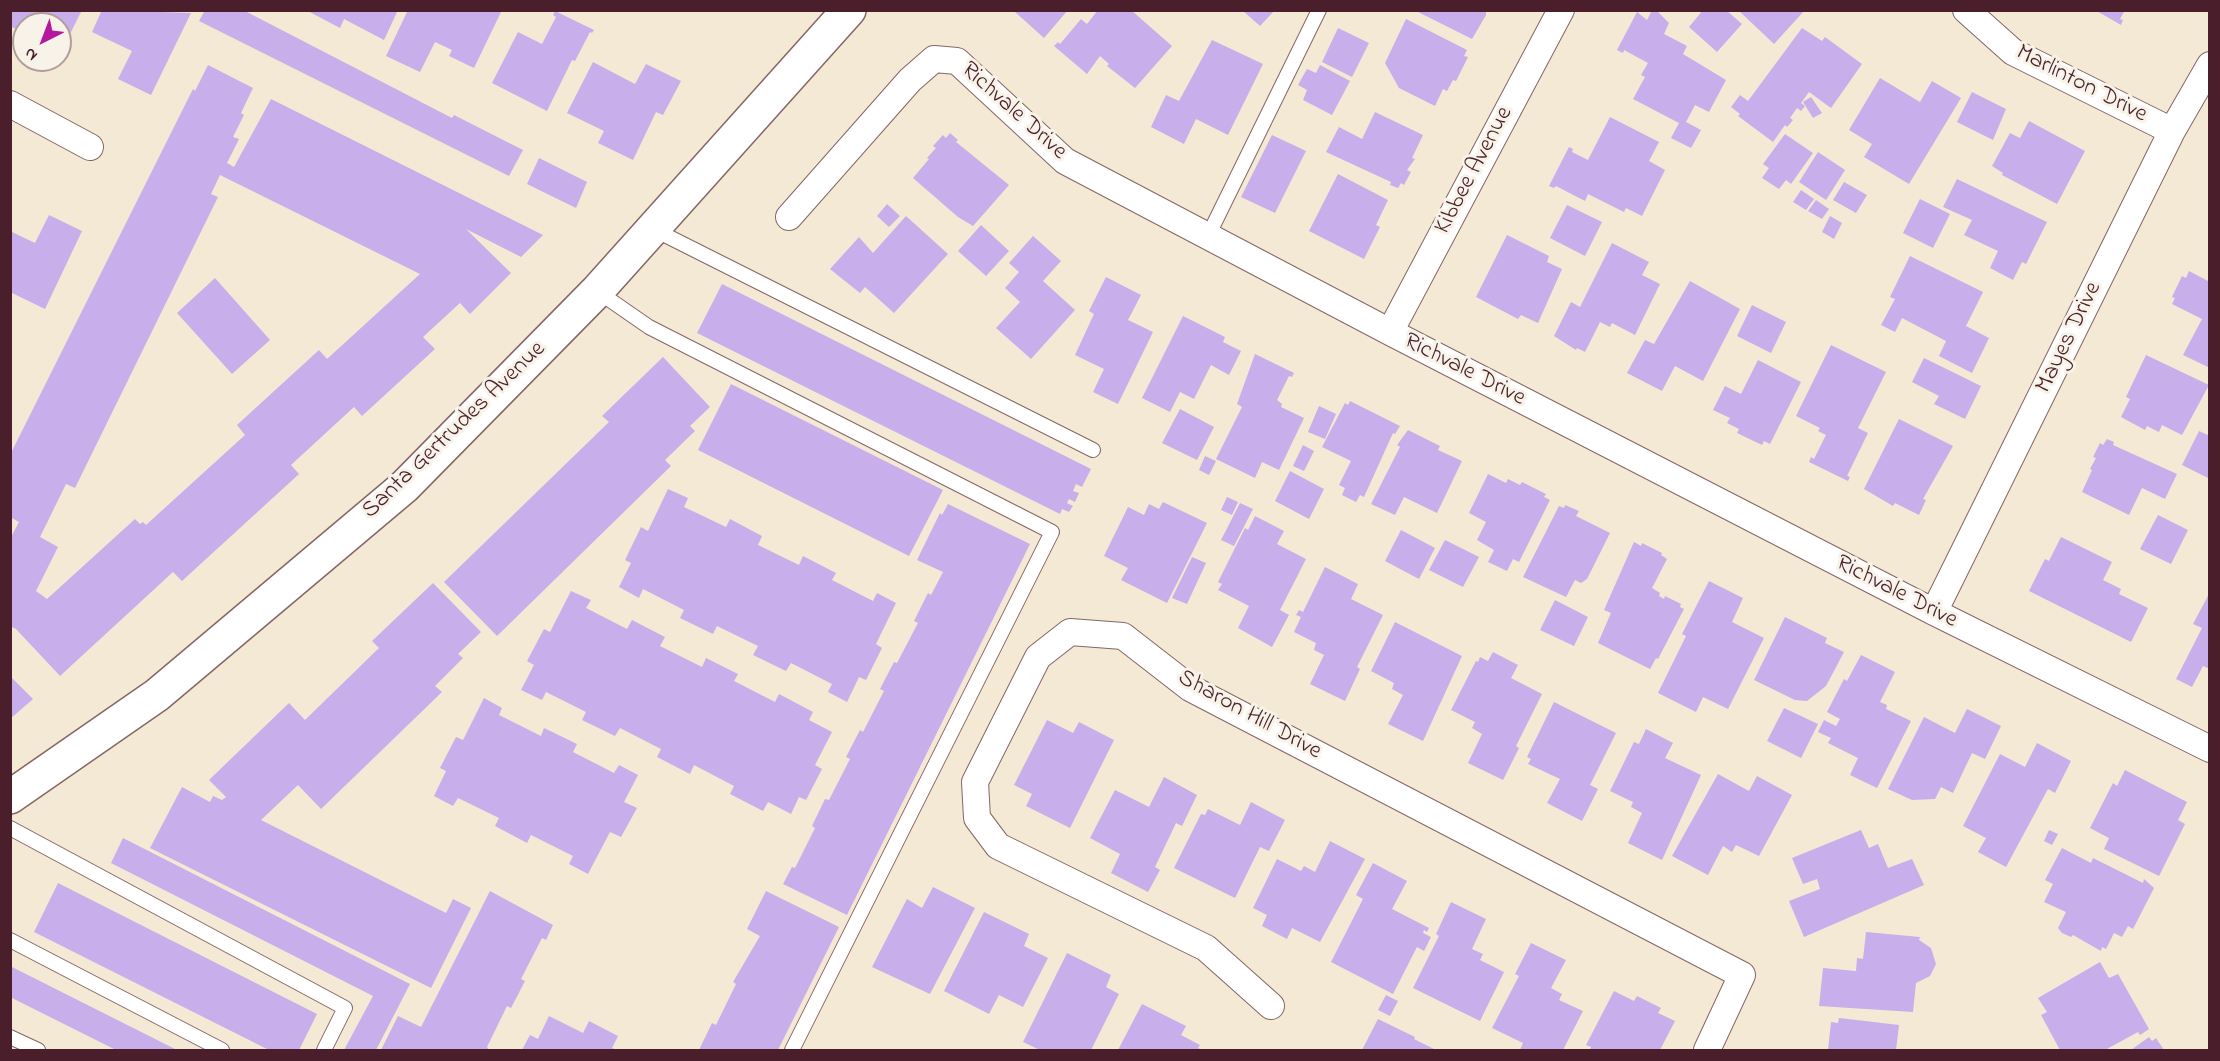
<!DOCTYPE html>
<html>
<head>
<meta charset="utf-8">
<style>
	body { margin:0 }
	#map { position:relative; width:2220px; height:1061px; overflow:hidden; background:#f4e9d4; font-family:"Indie Flower",sans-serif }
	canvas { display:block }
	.frame { position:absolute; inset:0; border:12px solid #4a1f2b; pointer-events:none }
	.north { position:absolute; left:12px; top:12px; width:60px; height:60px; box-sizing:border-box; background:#f7f3e8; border:2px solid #b29e9c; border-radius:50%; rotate:222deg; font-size:16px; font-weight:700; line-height:24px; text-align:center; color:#4a1f2b }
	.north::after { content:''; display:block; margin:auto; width:21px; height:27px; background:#b5179e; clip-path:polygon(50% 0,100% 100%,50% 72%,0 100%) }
</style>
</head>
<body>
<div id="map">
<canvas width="2220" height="1061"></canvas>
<div class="frame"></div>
<div class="north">N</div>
</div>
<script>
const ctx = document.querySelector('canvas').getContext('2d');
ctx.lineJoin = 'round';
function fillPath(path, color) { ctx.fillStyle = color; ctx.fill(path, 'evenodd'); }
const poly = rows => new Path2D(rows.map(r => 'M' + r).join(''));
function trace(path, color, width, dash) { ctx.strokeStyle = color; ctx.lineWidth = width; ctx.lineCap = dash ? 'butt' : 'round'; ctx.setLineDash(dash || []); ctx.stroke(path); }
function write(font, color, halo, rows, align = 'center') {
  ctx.font = font + ' "Indie Flower",sans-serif'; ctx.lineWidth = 6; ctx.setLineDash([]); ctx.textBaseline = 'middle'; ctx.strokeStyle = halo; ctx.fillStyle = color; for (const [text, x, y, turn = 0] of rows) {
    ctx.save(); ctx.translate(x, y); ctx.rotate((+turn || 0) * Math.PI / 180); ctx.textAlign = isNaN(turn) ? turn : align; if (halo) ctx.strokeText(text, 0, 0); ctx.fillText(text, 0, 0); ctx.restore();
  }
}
const building = poly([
	[10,10,82,10,60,54,60,24,24,24,24,33,10,26],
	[102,10,191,13,151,95,118,79,132,51,92,32],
	[205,10,243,10,452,118,454,115,523,150,509,176,199,21],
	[306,10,398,10,384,40,344,19,340,28],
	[408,10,502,10,474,68,449,56,452,50,435,42,420,72,386,56],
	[1017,10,1068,10,1044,38,1015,12],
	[1098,10,1131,10,1172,46,1135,88,1107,66,1109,64,1100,56,1087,74,1054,46,1058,42,1060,44,1081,19,1087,24],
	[1242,10,1275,10,1260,26],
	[1414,10,1486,10,1486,15,1472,39],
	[1652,10,1656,10,1669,23,1664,34,1687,46,1683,54,1726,80,1709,112,1695,105,1686,122,1701,130,1691,148,1671,138,1679,123,1633,99,1645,77,1641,75,1648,63,1624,50,1623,53,1617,50,1637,12,1647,20],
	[1703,10,1726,10,1742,24,1717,52,1689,27],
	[1738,10,1805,10,1774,44],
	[2095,10,2125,10,2120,19,2123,20,2121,25],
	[555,11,594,30,592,33,590,32,575,61,572,60,547,111,492,83,518,32,542,44,556,17,553,15],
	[1406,19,1467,50,1464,56,1468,57,1456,81,1453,80,1447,91,1443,89,1435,106,1399,88,1385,63],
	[1338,28,1369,43,1352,77,1322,62],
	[1802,28,1822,41,1825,37,1862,64,1831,108,1809,92,1801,103,1805,106,1801,111,1797,108,1790,118,1793,120,1787,127,1785,125,1773,142,1738,116,1740,114,1731,107,1740,95,1748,101],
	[1212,40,1263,64,1228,135,1196,119,1184,144,1151,127,1166,95,1179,101],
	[593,62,635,84,646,64,681,81,663,115,656,112,633,160,598,143,604,131,567,113],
	[208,65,253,88,241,113,244,115,233,137,239,139,227,163,234,167,271,99,543,235,521,257,466,229,511,273,470,314,460,303,423,337,435,349,362,416,354,407,291,465,299,474,182,581,173,572,60,676,16,629,10,626,10,539,19,522,10,517,10,455,193,89,195,91],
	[220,175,420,274,327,359,319,350,237,425,245,435,146,525,143,522,140,524,135,519,47,599,36,591,58,547,40,537,66,484,75,488,218,197,211,194],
	[1320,65,1350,81,1332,115,1303,100,1307,90,1298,85,1307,69,1316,73],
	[1880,78,1920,102,1932,81,1961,98,1909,184,1864,157,1872,144,1849,130],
	[1972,92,2006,109,1993,140,1957,122],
	[1811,97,1822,113,1813,118,1803,102],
	[1375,112,1423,135,1412,158,1415,159,1407,170,1411,172,1404,185,1401,183,1398,188,1390,185,1391,182,1326,152,1339,127,1362,139],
	[1610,117,1659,142,1649,161,1665,170,1642,216,1626,208,1624,212,1588,194,1585,201,1556,186,1554,188,1549,186,1569,147,1573,149,1572,152,1588,160],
	[2029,121,2085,151,2057,204,2002,175,2003,173,1992,166,2010,133,2020,138],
	[950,133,958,140,956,142,1009,185,973,226,958,217,913,178,929,159,927,158,936,148,933,146,943,135,946,138],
	[1785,134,1813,153,1791,184,1786,180,1779,189,1762,178,1769,168,1763,164],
	[1272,135,1306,151,1275,213,1241,197],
	[1818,152,1845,170,1826,200,1799,182],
	[539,158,587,182,576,208,527,184],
	[1338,174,1388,200,1376,225,1380,227,1364,259,1309,231],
	[1957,179,2047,222,2026,264,2022,262,2013,280,1990,268,1998,251,1964,235,1972,220,1943,207],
	[1844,182,1867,195,1856,213,1833,200],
	[1801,190,1814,199,1806,210,1793,202],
	[1920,199,1950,214,1933,248,1903,233],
	[1816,200,1829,209,1822,219,1808,211],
	[887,204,900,216,889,227,877,216],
	[1567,205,1602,222,1585,256,1550,238],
	[49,215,82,231,45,309,10,292,10,231,35,243],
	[906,216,948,254,894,313,865,287,860,293,830,269,859,237,873,253],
	[1830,216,1842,223,1834,239,1822,232],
	[981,225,1009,251,986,276,958,251],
	[1507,235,1549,256,1547,262,1562,269,1538,323,1521,315,1518,319,1476,297],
	[1033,236,1061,261,1043,281,1075,310,1031,359,996,328,1020,302,1005,288,1019,272,1009,263],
	[1612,243,1649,262,1642,275,1660,284,1635,335,1612,323,1610,327,1600,322,1585,352,1577,348,1576,350,1554,336,1571,302,1580,307],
	[1910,256,1983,292,1966,326,1989,338,1972,373,1939,356,1946,341,1902,318,1895,332,1881,325,1895,299,1890,297],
	[2189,271,2210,282,2210,368,2183,355,2202,319,2172,304,2175,298,2172,297,2182,276,2186,278],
	[1106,277,1141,295,1128,320,1153,332,1118,404,1093,392,1104,369,1075,355,1094,314,1089,311],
	[215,278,270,340,232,374,177,313],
	[1690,281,1740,309,1703,381,1675,366,1662,391,1627,373,1645,340,1654,344],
	[722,284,1091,469,1082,487,1076,484,1073,491,1079,493,1075,502,1069,499,1067,503,1073,506,1069,512,1062,509,1060,514,697,333],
	[1752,305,1786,322,1771,353,1737,336],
	[1183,316,1225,337,1223,342,1241,351,1229,375,1211,365,1194,399,1180,392,1170,412,1142,398],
	[1831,345,1886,372,1858,428,1868,433,1847,476,1850,477,1848,481,1809,462,1811,457,1814,459,1826,435,1818,431,1820,428,1796,416],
	[1255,354,1294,373,1292,377,1289,376,1277,400,1282,404,1281,407,1304,418,1279,470,1262,462,1255,478,1216,459,1242,407,1237,404],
	[2146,355,2209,385,2182,435,2162,425,2159,432,2147,426,2145,430,2121,417,2130,399,2126,397],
	[663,357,710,407,690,426,695,431,665,460,671,466,497,636,444,582,609,422,602,416],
	[1924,358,1981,386,1965,419,1934,404,1939,396,1912,382],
	[1758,360,1801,382,1770,444,1764,441,1762,445,1737,433,1739,429,1727,423,1730,418,1713,410,1725,386,1741,394],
	[731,384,943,490,909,556,698,450],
	[1350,401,1400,426,1395,434,1393,433,1364,497,1360,495,1356,502,1342,495,1345,488,1339,485,1351,461,1322,447,1345,403,1348,405],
	[1319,406,1336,414,1325,439,1308,432],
	[1180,409,1214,427,1197,460,1162,443],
	[1899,419,1953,446,1923,499,1926,500,1919,515,1895,503,1893,506,1864,489],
	[1408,430,1440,446,1438,450,1462,461,1437,513,1404,497,1395,515,1371,504,1400,447,1397,445],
	[2199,431,2210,436,2210,479,2182,465],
	[2107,439,2114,442,2113,445,2177,474,2165,499,2142,488,2129,515,2082,492,2092,470,2090,469,2096,458,2093,457,2100,443,2103,445],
	[1303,445,1314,451,1304,471,1293,466],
	[1205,456,1216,461,1209,475,1199,470],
	[1290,471,1324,489,1309,519,1275,501],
	[1488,474,1506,483,1508,479,1520,485,1522,482,1546,494,1544,497,1550,500,1519,562,1513,559,1507,571,1488,562,1494,550,1477,540,1486,522,1469,513],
	[668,489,688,498,684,507,726,527,730,519,762,536,758,545,799,565,803,556,836,573,832,580,873,601,877,593,896,603,876,644,882,648,866,680,859,677,847,702,828,692,832,684,791,663,786,671,753,655,758,646,717,626,713,634,680,618,684,610,643,589,639,598,619,587,631,563,625,560,641,527,648,531],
	[1227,497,1238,502,1232,515,1221,510],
	[1163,502,1207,523,1167,603,1121,580,1128,568,1104,556,1128,507,1144,515,1149,504,1159,509],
	[1240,503,1253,509,1234,546,1221,540],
	[948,504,1030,544,847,915,783,884,792,867,795,868,815,828,812,826,825,799,829,800,850,759,846,757,860,730,863,732,884,691,880,689,894,662,897,663,918,623,914,621,928,593,931,595,943,572,917,560,940,513,942,515],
	[1565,505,1579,511,1576,516,1610,533,1587,579,1581,583,1575,580,1566,597,1523,577,1559,506,1564,508],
	[2158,515,2188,530,2171,564,2140,549],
	[1255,516,1284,531,1277,544,1306,559,1280,610,1289,615,1272,647,1238,628,1249,606,1218,590,1222,584,1218,582,1245,528,1248,530],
	[1401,530,1435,548,1419,579,1385,561],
	[2061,537,2112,562,2103,580,2121,589,2119,594,2148,608,2131,642,2029,591,2045,559,2049,561],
	[1445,540,1479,557,1463,587,1429,570],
	[1634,542,1641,546,1642,543,1662,553,1661,555,1667,559,1652,588,1660,593,1659,596,1664,599,1665,596,1681,604,1680,607,1684,609,1658,659,1656,658,1650,669,1598,643,1611,613,1604,610],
	[1192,557,1206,563,1187,604,1172,598],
	[1325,567,1358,584,1351,599,1383,615,1357,667,1360,669,1345,701,1310,684,1324,655,1314,650,1316,643,1294,632,1301,617,1296,615,1299,610,1303,612],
	[1709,581,1743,598,1732,622,1764,638,1728,709,1703,697,1696,712,1658,693,1686,636,1682,634],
	[433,583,481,632,458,654,463,658,435,686,442,692,321,809,298,785,261,820,446,913,453,899,471,908,431,988,150,848,182,787,210,802,213,796,222,800,226,797,209,780,289,703,305,720,379,648,372,641],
	[571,591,591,600,586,608,627,629,632,620,665,637,660,646,702,667,706,658,738,674,734,681,775,702,779,694,813,712,809,720,832,732,815,765,822,769,806,800,799,797,791,814,768,802,763,811,730,794,734,786,694,765,690,774,657,757,661,749,620,728,615,736,582,720,586,712,546,692,542,700,521,690,534,665,527,661,544,629,550,632],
	[2210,592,2210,669,2203,666,2192,687,2176,679,2202,628,2193,624],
	[1555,600,1588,617,1574,646,1540,630],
	[1785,617,1827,638,1825,643,1844,652,1826,686,1807,701,1795,700,1754,680],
	[1395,622,1462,656,1423,741,1388,724,1403,695,1392,689,1394,683,1371,671],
	[1493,652,1518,665,1511,678,1542,694,1516,746,1519,748,1503,780,1468,763,1482,734,1472,728,1475,722,1451,710,1476,661,1478,662,1480,657,1488,661],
	[1861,655,1895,672,1880,702,1887,705,1886,709,1911,721,1877,788,1850,775,1858,758,1828,743,1831,738,1818,732,1824,720,1836,726,1840,719,1827,712,1844,679,1847,681],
	[10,676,33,699,10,719],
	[484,698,502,708,499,715,541,736,544,728,577,744,573,752,614,773,619,765,638,775,624,802,637,808,621,837,610,832,588,874,569,864,573,856,531,835,527,843,495,826,499,818,458,798,453,806,434,796,446,771,440,768,456,737,463,740],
	[1554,702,1616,733,1590,785,1598,789,1582,821,1547,803,1560,779,1528,764,1531,759,1527,757],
	[1784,708,1818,724,1801,758,1767,741],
	[1967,709,2001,726,1985,759,1972,753,1953,793,1941,787,1935,799,1912,800,1888,789,1924,717,1955,733],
	[1047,720,1073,733,1079,722,1114,740,1070,828,1026,806,1032,794,1014,785],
	[1646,729,1673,743,1665,758,1701,775,1662,860,1628,843,1642,813,1631,807,1633,802,1610,791,1634,742,1639,744],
	[2037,743,2071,761,2055,793,2048,789,2006,867,1978,852,1986,838,1963,826,2000,754,2025,767],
	[2125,770,2187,802,2178,820,2185,824,2159,876,2104,849,2109,838,2090,828,2113,783,2117,786],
	[1718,774,1749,791,1757,776,1792,795,1759,856,1736,845,1732,852,1723,846,1708,875,1672,856],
	[1164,777,1197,795,1182,826,1176,823,1155,867,1160,870,1148,892,1111,873,1120,854,1090,838,1115,790,1149,807],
	[1251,802,1285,820,1269,851,1260,847,1235,898,1174,868,1201,814,1205,815,1208,809,1240,825],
	[1861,830,1869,848,1878,844,1888,868,1912,859,1924,885,1804,937,1789,901,1820,889,1817,879,1803,884,1792,858],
	[2049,830,2058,834,2052,845,2044,841],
	[123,838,410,984,376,1050,344,1050,373,996,111,863],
	[1330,841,1365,859,1320,942,1292,928,1287,939,1262,926,1267,915,1253,908,1277,859,1301,871,1304,866,1315,872],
	[2062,848,2091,863,2093,858,2143,883,2144,879,2154,888,2133,929,2128,926,2122,937,2114,933,2106,949,2102,947,2101,951,2073,935,2071,937,2062,933,2058,928,2066,912,2044,902,2053,884,2045,880],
	[1373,863,1407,881,1392,909,1429,928,1427,932,1424,930,1423,933,1431,937,1424,951,1417,947,1393,994,1331,962,1363,899,1356,895],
	[58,883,317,1014,299,1050,269,1050,34,932],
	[933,887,975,908,930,994,872,967,907,899,922,908],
	[490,891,553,925,546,940,542,938,521,979,525,981,511,1008,507,1006,487,1047,489,1050,381,1050,398,1016,421,1027],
	[766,891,839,927,778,1050,699,1050,712,1023,716,1025,736,984,733,982,760,936,747,929],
	[1451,902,1486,919,1472,949,1483,954,1480,960,1504,972,1480,1021,1413,988,1439,936,1436,934],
	[984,912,1029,934,1024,946,1048,958,1023,1007,999,995,989,1014,944,991],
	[1866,932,1920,937,1919,940,1931,948,1936,964,1930,976,1916,983,1913,1012,1819,1006,1823,968,1856,971,1857,958,1863,959],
	[1531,943,1566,960,1551,988,1562,994,1559,1000,1583,1011,1563,1050,1520,1050,1523,1043,1492,1028,1519,976,1515,974],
	[1067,953,1111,975,1106,987,1119,994,1091,1050,1040,1050,1023,1042],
	[2100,962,2109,978,2118,974,2149,1029,2140,1035,2138,1032,2105,1050,2060,1050,2041,1015,2047,1012,2038,998],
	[10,966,177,1050,116,1050,10,997],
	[1614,991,1634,1001,1637,996,1661,1008,1658,1013,1675,1021,1660,1050,1590,1050,1591,1047,1586,1045],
	[1386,995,1398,1001,1390,1016,1378,1010],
	[1142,1004,1186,1026,1181,1035,1200,1045,1198,1048,1203,1050,1118,1050],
	[549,1016,583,1033,589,1021,618,1036,612,1048,617,1050,522,1050,530,1035,538,1039],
	[1839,1018,1899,1025,1896,1050,1828,1050,1831,1022,1838,1023],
	[1378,1019,1415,1037,1414,1039,1436,1050,1362,1050],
	[2149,1037,2152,1041,2156,1038,2164,1050,2131,1050]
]);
const lane = poly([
	[653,229,1093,450],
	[1208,236,1319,10],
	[597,291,649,327,1052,532,792,1050],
	[10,828,345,1008,324,1050],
	[10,940,222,1050],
	[10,1037,38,1050]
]);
const street = poly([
	[1966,10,2013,52,2172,131],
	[10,104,90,147],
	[789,217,910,80,934,59,957,61,1065,161,1390,332,1934,612,2210,749],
	[1390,332,1561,10],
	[1934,612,2172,131,2210,65],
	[1271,1006,1206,948,998,846,977,818,975,782,1038,657,1070,632,1123,636,1190,688,1742,975,1707,1050]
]);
const secondary = poly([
	[10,797,157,695,404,487,597,291,849,10]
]);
const streetNames = [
	["Marlinton Drive",2081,85,27],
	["Richvale Drive",1013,112,42],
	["Kibbee Avenue",1475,171,-62],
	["Mayes Drive",2070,338,-64],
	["Richvale Drive",1464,371,27],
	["Santa Gertrudes Avenue",455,431,-44],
	["Richvale Drive",1896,593,27],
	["Sharon Hill Drive",1249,716,29]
];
fillPath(building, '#c8aeea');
trace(lane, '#866666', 16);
trace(street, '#866666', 28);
trace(secondary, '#866666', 36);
trace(lane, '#fff', 14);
trace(street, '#fff', 26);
trace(secondary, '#fff', 33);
write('24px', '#4a1f2b', '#f7f3e8', streetNames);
</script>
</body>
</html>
